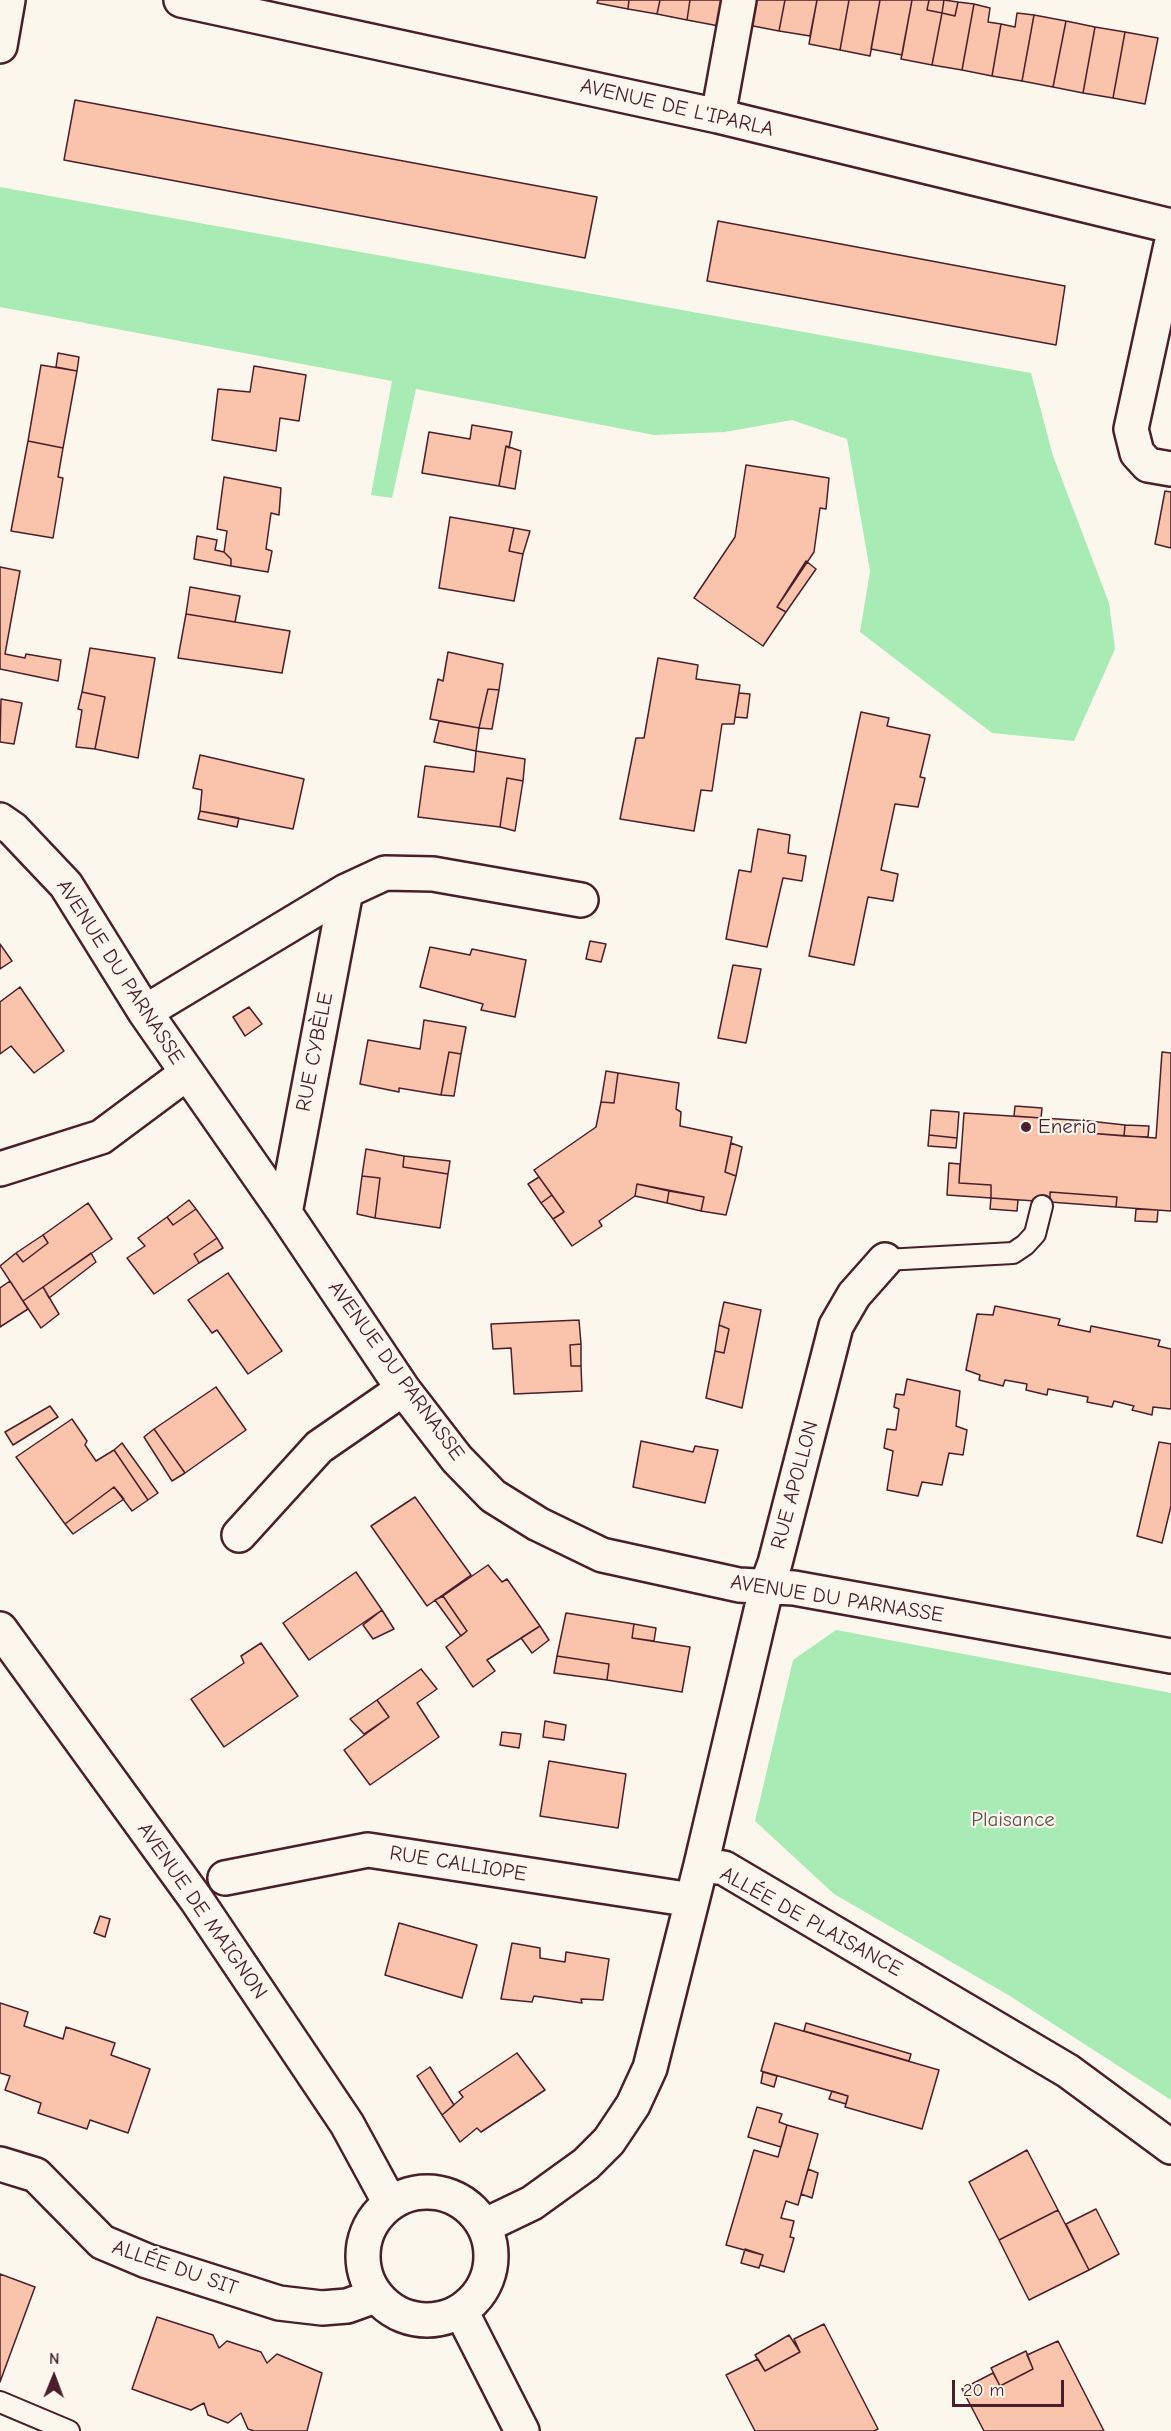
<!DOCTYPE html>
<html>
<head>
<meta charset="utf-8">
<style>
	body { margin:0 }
	#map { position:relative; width:1171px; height:2431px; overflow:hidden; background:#fbf7ec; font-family:"Comic Neue",sans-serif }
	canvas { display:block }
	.north { position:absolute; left:24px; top:2347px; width:60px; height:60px; -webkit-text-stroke:4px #fbf7ec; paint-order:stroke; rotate:1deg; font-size:16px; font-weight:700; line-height:24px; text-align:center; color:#4a1f2b }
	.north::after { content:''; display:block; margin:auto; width:21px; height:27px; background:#4a1f2b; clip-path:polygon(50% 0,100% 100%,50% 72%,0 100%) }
	.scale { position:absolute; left:952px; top:2380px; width:112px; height:27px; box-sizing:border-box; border:3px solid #4a1f2b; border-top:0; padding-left:8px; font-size:18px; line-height:21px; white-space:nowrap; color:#4a1f2b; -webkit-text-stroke:4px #fbf7ec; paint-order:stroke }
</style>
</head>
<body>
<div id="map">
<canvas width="1171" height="2431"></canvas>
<div class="north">N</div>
<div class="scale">20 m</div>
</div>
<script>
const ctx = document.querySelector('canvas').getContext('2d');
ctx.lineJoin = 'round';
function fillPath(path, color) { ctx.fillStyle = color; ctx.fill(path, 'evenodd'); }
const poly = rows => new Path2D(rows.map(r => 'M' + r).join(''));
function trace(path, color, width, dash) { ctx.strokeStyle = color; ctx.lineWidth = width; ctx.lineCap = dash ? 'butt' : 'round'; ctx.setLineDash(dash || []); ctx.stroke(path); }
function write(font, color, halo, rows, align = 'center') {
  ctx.font = font + ' "Comic Neue",sans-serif'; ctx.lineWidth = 4.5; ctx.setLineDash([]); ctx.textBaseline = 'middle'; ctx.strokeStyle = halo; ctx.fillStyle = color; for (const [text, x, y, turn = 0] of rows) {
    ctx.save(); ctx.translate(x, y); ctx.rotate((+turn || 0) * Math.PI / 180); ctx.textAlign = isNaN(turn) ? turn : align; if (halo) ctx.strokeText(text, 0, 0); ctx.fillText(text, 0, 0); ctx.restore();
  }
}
const green = poly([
	[0,187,1031,373,1053,456,1109,603,1115,649,1074,741,992,733,860,632,870,571,847,439,792,420,725,432,654,435,416,389,392,498,371,495,392,381,0,307],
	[836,1630,1171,1693,1171,2100,1010,1996,834,1894,755,1821,793,1660]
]);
const building = poly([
	[598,0,629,0,628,9,597,3,598,0],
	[629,0,660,0,657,14,628,9,629,0],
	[660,0,690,0,687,20,657,14,660,0],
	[690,0,723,0,719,26,687,20,690,0],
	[752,0,785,0,779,31,748,25,752,0],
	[785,0,817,0,810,36,779,31,785,0],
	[817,0,849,0,840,50,809,44,817,0],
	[849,0,880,0,870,56,840,50,849,0],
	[880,0,912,0,902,55,871,49,880,0],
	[912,0,929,0,927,10,942,13,932,65,901,59,912,0],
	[929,0,944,0,942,13,927,10,929,0],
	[944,0,958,2,955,16,942,13,944,0],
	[958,2,974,4,962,70,932,65,942,13,955,16,958,2],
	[974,4,990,8,988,22,1001,24,992,76,962,70,974,4],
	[1017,13,1034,15,1022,81,992,76,1001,24,1015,27,1017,13],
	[1034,15,1066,21,1053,87,1022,81,1034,15],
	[1066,21,1095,27,1083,93,1053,87,1066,21],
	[1095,27,1125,32,1113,98,1083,93,1095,27],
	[1125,32,1158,38,1145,104,1113,98,1125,32],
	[75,100,597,197,585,258,64,160,75,100],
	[718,221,1065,286,1056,345,707,281,718,221],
	[58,353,79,357,77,371,56,367,58,353],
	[41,365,77,371,63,448,28,441,41,365],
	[254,366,306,375,299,421,280,418,276,451,212,440,218,389,250,392,254,366],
	[472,425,512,432,509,448,506,446,499,486,422,473,429,432,470,439,472,425],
	[28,441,63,448,58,477,63,478,53,538,11,531,28,441],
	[506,446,521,451,515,489,499,486,506,446],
	[746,465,829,478,826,509,820,508,814,552,777,607,786,612,763,646,694,598,735,537,746,465],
	[224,477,281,488,279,515,271,513,266,549,272,551,268,572,231,566,231,559,224,552,227,531,217,529,224,477],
	[1165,491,1171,492,1171,548,1155,544,1165,491],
	[450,517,514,528,509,551,523,554,514,601,439,588,450,517],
	[514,528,530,531,523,554,509,551,514,528],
	[197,536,217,540,215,550,224,552,231,559,231,566,194,559,197,536],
	[806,561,816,569,786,612,777,607,806,561],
	[0,567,20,571,5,654,25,658,26,654,61,660,58,681,0,669,0,567],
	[190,587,240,596,235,622,186,614,190,587],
	[186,614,290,631,282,673,178,658,186,614],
	[90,648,155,658,138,758,95,749,105,697,82,692,90,648],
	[448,652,503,664,499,690,488,689,479,728,430,719,438,679,443,681,448,652],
	[658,658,698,665,696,679,740,685,734,724,722,724,712,791,701,790,694,831,620,819,636,738,644,738,658,658],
	[488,689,499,690,492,729,479,728,488,689],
	[82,692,105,697,95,749,76,747,82,710,78,709,82,692],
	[739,693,750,694,747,718,735,717,739,693],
	[1,699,22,703,14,744,0,742,1,699],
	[861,712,889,718,887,726,930,735,920,777,925,778,918,807,895,804,881,870,898,874,893,901,868,897,854,965,809,956,861,712],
	[439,721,479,728,476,751,434,742,439,721],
	[476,751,525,759,523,781,507,778,500,827,418,817,425,766,474,772,476,751],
	[200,755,304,779,293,829,200,811,202,790,193,788,200,755],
	[507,778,523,781,515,831,500,827,507,778],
	[200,811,239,818,237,827,198,819,200,811],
	[758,829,790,835,788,853,806,856,802,881,783,878,767,947,726,939,739,870,751,872,758,829],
	[590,941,606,944,601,962,586,959,590,941],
	[0,944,12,961,0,969,0,944],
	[430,947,470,955,472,949,526,960,515,1017,481,1010,483,1004,420,987,430,947],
	[733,965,761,969,746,1043,718,1038,733,965],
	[20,987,64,1051,34,1073,11,1046,0,1054,0,1002,20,987],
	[249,1007,262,1024,245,1036,233,1017,249,1007],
	[424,1020,466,1027,461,1054,449,1052,441,1095,399,1088,399,1092,360,1084,368,1040,420,1049,424,1020],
	[449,1052,461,1054,454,1096,441,1095,449,1052],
	[1162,1052,1171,1053,1171,1211,1116,1207,1117,1197,1050,1192,1050,1202,991,1198,991,1185,959,1183,964,1113,1089,1121,1088,1133,1156,1138,1162,1052],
	[606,1071,618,1073,614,1103,601,1102,606,1071],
	[618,1073,679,1083,676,1109,681,1112,680,1126,732,1137,725,1172,736,1176,726,1215,701,1211,704,1197,637,1184,635,1196,599,1221,602,1226,572,1246,553,1219,564,1212,534,1170,596,1127,601,1102,614,1103,618,1073],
	[1015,1106,1042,1108,1041,1118,1014,1116,1015,1106],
	[931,1110,959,1112,957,1138,929,1135,931,1110],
	[1089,1121,1125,1125,1124,1136,1088,1133,1089,1121],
	[1125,1125,1149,1126,1148,1137,1124,1136,1125,1125],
	[929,1135,957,1138,956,1148,928,1146,929,1135],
	[731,1143,742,1147,736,1176,725,1172,731,1143],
	[366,1149,404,1156,403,1167,448,1174,440,1228,375,1218,380,1178,362,1176,366,1149],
	[404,1156,450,1161,448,1174,403,1167,404,1156],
	[949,1163,960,1164,959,1183,991,1185,991,1198,947,1195,949,1163],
	[362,1176,380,1178,375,1218,357,1214,362,1176],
	[539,1177,552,1195,541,1203,528,1184,539,1177],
	[637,1184,669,1191,667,1203,635,1196,637,1184],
	[669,1191,704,1197,701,1211,667,1203,669,1191],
	[1050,1192,1117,1197,1116,1207,1050,1202,1050,1192],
	[552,1195,564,1212,553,1219,541,1203,552,1195],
	[991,1198,1018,1200,1017,1211,990,1209,991,1198],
	[189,1200,196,1209,173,1225,167,1217,189,1200],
	[88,1203,112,1239,23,1301,0,1266,16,1253,23,1262,48,1243,43,1235,88,1203],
	[196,1209,217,1238,194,1254,199,1263,154,1294,127,1258,145,1246,138,1238,167,1217,173,1225,196,1209],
	[1136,1209,1158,1210,1157,1222,1135,1221,1136,1209],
	[43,1235,48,1243,23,1262,16,1253,43,1235],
	[217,1238,223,1248,199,1263,194,1254,217,1238],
	[91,1253,96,1262,49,1298,43,1287,91,1253],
	[228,1273,282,1351,248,1374,217,1330,212,1333,188,1300,228,1273],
	[10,1281,28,1309,0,1327,0,1288,10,1281],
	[43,1287,59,1314,41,1328,23,1301,43,1287],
	[724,1302,761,1310,742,1408,706,1398,715,1351,724,1353,729,1329,719,1325,724,1302],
	[995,1306,1060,1319,1058,1325,1090,1332,1091,1326,1160,1340,1158,1346,1171,1349,1171,1409,1153,1407,1152,1415,1132,1410,1134,1406,1114,1401,1112,1407,1087,1402,1088,1397,1048,1389,1047,1395,1026,1390,1027,1384,1005,1380,1003,1386,979,1380,980,1375,966,1370,977,1314,993,1315,995,1306],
	[579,1320,581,1344,570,1345,571,1366,581,1366,582,1391,514,1394,511,1348,493,1349,491,1324,579,1320],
	[719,1325,729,1329,724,1353,715,1351,719,1325],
	[581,1344,581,1366,571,1366,570,1345,581,1344],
	[907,1379,960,1391,956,1426,967,1430,963,1455,949,1453,942,1485,922,1482,918,1496,887,1490,893,1451,884,1448,887,1429,896,1430,899,1409,894,1407,896,1394,904,1395,907,1379],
	[216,1387,246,1430,185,1473,154,1429,216,1387],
	[50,1406,58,1417,13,1445,5,1432,50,1406],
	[72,1419,87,1441,85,1445,96,1461,114,1450,148,1500,132,1511,114,1487,65,1524,16,1457,72,1419],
	[154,1429,185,1473,172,1481,144,1437,154,1429],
	[641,1441,693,1452,695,1446,718,1450,705,1503,633,1487,641,1441],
	[1159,1442,1171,1444,1171,1506,1162,1543,1137,1536,1159,1442],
	[122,1443,158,1493,148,1500,114,1450,122,1443],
	[114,1487,124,1499,73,1534,65,1524,114,1487],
	[415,1497,471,1575,427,1606,371,1526,415,1497],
	[488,1565,502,1582,507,1579,540,1626,487,1660,495,1671,473,1687,446,1647,467,1631,443,1596,488,1565],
	[356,1572,382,1610,309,1660,283,1623,356,1572],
	[443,1596,467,1631,461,1636,435,1600,443,1596],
	[382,1610,394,1629,373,1639,363,1625,382,1610],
	[566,1613,634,1624,632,1638,690,1647,682,1692,607,1680,609,1664,557,1656,566,1613],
	[634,1624,656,1628,654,1641,632,1638,634,1624],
	[540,1626,549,1640,532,1653,521,1638,540,1626],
	[261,1643,298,1696,224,1747,191,1699,244,1663,241,1656,261,1643],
	[557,1656,609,1664,607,1680,554,1673,557,1656],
	[421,1669,437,1689,417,1703,439,1737,370,1785,344,1750,389,1717,377,1700,421,1669],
	[377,1700,389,1717,364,1734,350,1719,377,1700],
	[545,1721,566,1725,564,1740,543,1737,545,1721],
	[502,1732,521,1734,519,1748,500,1745,502,1732],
	[549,1761,626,1774,618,1828,540,1816,549,1761],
	[100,1916,110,1919,105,1937,94,1933,100,1916],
	[399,1923,477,1945,462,1998,385,1975,399,1923],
	[512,1943,540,1948,540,1958,565,1962,566,1952,609,1959,603,2000,581,1999,582,2003,534,1996,532,2002,501,1999,512,1943],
	[0,2003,28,2012,24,2026,63,2039,66,2027,115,2043,111,2055,150,2069,128,2133,90,2120,87,2129,38,2113,41,2103,5,2090,10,2076,0,2073,0,2003],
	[775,2023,939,2070,922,2129,845,2107,848,2096,761,2071,775,2023],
	[806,2023,911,2054,909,2061,804,2031,806,2023],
	[517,2053,545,2090,481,2132,477,2128,460,2142,442,2115,463,2097,459,2092,517,2053],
	[430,2067,454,2105,442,2115,417,2076,430,2067],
	[763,2072,777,2076,774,2087,761,2083,763,2072],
	[832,2091,848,2096,846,2104,829,2099,832,2091],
	[757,2107,782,2114,779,2122,787,2125,781,2147,748,2137,757,2107],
	[787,2125,818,2134,798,2205,786,2201,781,2218,794,2221,790,2237,794,2238,784,2272,760,2265,763,2255,726,2245,754,2150,778,2157,787,2125],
	[1027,2150,1058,2210,999,2240,969,2182,1027,2150],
	[808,2169,818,2173,812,2198,801,2194,808,2169],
	[1096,2209,1119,2254,1089,2270,1066,2224,1096,2209],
	[1058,2210,1089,2270,1029,2300,999,2240,1058,2210],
	[745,2249,763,2255,759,2268,741,2263,745,2249],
	[0,2274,35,2287,0,2382,0,2274],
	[157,2317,213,2335,219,2348,227,2341,261,2352,267,2363,277,2354,322,2373,307,2431,254,2431,248,2429,241,2413,228,2423,208,2415,204,2403,191,2410,132,2389,157,2317],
	[824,2324,878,2429,874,2431,755,2431,726,2375,758,2359,765,2371,800,2352,794,2339,824,2324],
	[789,2335,800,2352,765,2371,755,2355,789,2335],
	[1058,2341,1104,2431,984,2431,962,2389,993,2373,1000,2386,1033,2369,1027,2355,1058,2341],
	[1026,2351,1033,2369,1000,2386,991,2368,1026,2351]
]);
const lane = poly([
	[885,1260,1013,1253,1025,1245,1035,1234,1042,1206],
	[0,2402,69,2431]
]);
const street = poly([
	[181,0,718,116,1171,226],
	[0,46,8,0],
	[718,116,739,0],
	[1171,245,1131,429,1137,453,1148,465,1171,469],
	[0,820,13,829,66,885,145,1012,285,1213,403,1389,457,1459,493,1496,538,1524,602,1555,739,1585,794,1588,1171,1656],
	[145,1012,346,891,385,873,433,874,581,900],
	[0,1169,101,1137,187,1073],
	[285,1213,346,891],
	[239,1535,319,1447,403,1389],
	[701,1865,724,1868,1068,2071,1171,2147],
	[225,1878,368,1850,692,1900],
	[0,2164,36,2175,102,2242,147,2261,279,2303,322,2308,347,2306,375,2296],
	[484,2226,532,2203,586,2164,609,2141,633,2105,650,2068,701,1865,767,1585,775,1563,836,1326,854,1295,885,1260]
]);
const secondary = poly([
	[0,1629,196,1899,347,2124,390,2203],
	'363 2256a64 64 0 1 1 128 0a64 64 0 1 1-128 0Z',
	[461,2311,522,2431]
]);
const markers = [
	[1026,1127,6,"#4a1f2b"]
];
const streetNames = [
	["AVENUE DE L'IPARLA",677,108,13],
	["AVENUE DU PARNASSE",120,972,57],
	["RUE CYBÈLE",315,1052,-79],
	["AVENUE DU PARNASSE",396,1371,54],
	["RUE APOLLON",795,1485,-75],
	["AVENUE DU PARNASSE",837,1599,9],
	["RUE CALLIOPE",458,1864,9],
	["AVENUE DE MAIGNON",202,1911,55],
	["ALLÉE DE PLAISANCE",811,1922,29],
	["ALLÉE DU SIT",175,2268,19]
];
const poiNames = [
	["Eneria",1038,1127]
];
const parkNames = [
	["Plaisance",1013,1820]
];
fillPath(green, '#a8ebb5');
fillPath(building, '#f9c3ac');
trace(building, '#4a1f2b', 1.5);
trace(lane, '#4a1f2b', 24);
trace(street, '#4a1f2b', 38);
trace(secondary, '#4a1f2b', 38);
trace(lane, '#fbf7ec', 20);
trace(street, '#fbf7ec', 33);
trace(secondary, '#fbf7ec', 33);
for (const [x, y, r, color] of markers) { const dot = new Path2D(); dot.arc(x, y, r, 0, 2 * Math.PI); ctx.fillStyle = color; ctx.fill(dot); trace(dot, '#fbf7ec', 2); }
write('21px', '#4a1f2b', '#fbf7ec', streetNames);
write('21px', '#4a1f2b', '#fbf7ec', poiNames, 'left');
write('21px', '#62524e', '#fbf7ec', parkNames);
</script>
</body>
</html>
